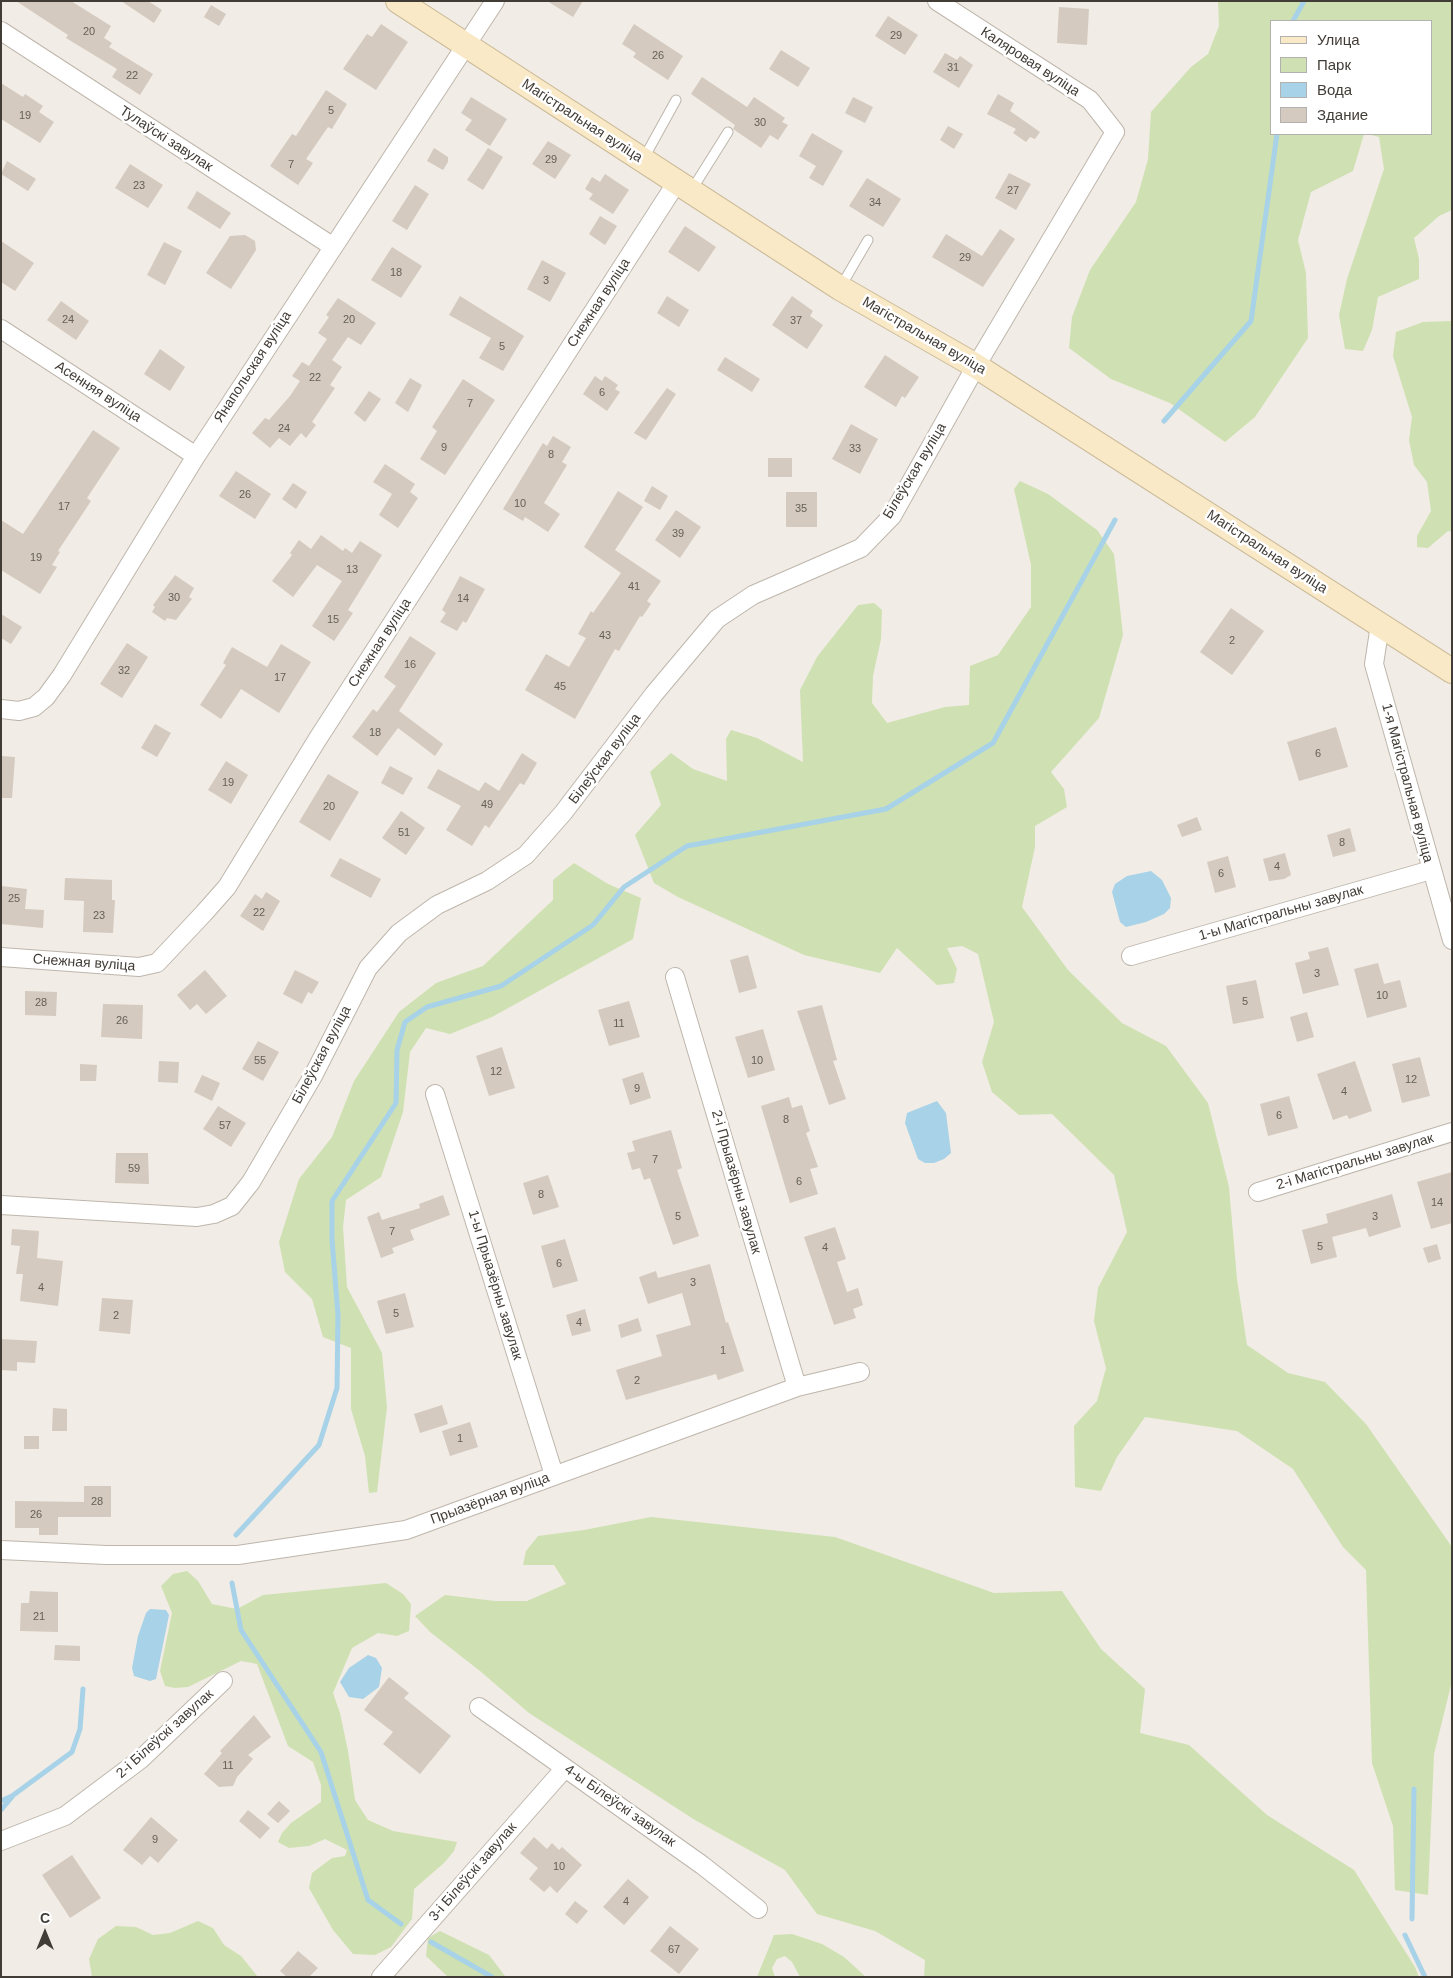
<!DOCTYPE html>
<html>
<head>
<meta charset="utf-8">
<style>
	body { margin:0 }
	#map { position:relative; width:1453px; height:1978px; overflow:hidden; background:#f1ece5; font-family:Arial,sans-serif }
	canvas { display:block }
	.frame { position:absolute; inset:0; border:2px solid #423c36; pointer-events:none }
	.legend { position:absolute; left:1270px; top:20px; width:162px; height:115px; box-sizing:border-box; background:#fff; border:1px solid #b3b1af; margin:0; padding:6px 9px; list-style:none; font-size:15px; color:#423c36 }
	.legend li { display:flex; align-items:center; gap:10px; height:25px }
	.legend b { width:25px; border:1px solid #b3b1af }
	.north { position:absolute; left:20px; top:1908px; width:50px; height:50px; -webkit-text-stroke:4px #fff; paint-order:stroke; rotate:0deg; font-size:14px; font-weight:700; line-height:20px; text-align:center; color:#423c36 }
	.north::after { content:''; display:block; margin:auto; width:18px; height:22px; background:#423c36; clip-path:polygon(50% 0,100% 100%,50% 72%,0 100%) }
</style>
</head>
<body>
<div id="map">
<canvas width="1453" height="1978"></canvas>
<div class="frame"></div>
<ul class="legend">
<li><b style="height:6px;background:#f9e9c7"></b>Улица</li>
<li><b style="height:14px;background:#cfe1b2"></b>Парк</li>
<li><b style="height:14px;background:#a7d2e8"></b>Вода</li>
<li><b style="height:14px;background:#d4cabf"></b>Здание</li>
</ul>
<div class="north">С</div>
</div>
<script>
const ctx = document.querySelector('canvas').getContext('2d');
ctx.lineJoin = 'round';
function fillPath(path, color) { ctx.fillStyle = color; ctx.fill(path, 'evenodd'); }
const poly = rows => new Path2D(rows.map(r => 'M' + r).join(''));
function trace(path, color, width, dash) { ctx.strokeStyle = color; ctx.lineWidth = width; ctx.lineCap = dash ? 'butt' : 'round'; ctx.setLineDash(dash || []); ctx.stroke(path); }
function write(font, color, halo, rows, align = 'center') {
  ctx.font = font + ' Arial,sans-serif'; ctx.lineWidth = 5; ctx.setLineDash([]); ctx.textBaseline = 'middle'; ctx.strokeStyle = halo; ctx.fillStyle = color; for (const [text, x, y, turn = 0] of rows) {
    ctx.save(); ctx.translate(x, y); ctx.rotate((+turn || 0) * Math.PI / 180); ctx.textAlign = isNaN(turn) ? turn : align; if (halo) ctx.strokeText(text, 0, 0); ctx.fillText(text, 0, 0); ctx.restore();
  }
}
const green = poly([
	[1218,1,1452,1,1452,210,1439,216,1414,238,1419,259,1419,279,1378,297,1372,330,1363,351,1345,349,1339,315,1347,279,1384,169,1379,137,1367,134,1432,134,1432,21,1272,21,1272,134,1364,134,1353,171,1311,192,1298,240,1306,273,1308,338,1255,417,1225,442,1170,403,1111,379,1069,348,1072,317,1090,270,1136,202,1148,159,1151,112,1191,67,1208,54,1219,26],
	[1452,321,1452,532,1448,531,1428,548,1417,547,1417,536,1431,511,1427,482,1414,465,1409,440,1412,417,1393,356,1396,332,1423,322],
	[1020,481,1048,494,1097,530,1114,554,1123,635,1099,718,1051,772,1064,789,1067,807,1035,826,1035,847,1022,907,1068,970,1122,1023,1166,1046,1208,1103,1229,1187,1237,1279,1247,1345,1288,1373,1325,1382,1366,1424,1452,1547,1452,1681,1434,1754,1428,1895,1395,1890,1393,1826,1372,1763,1366,1570,1343,1547,1293,1469,1237,1431,1145,1417,1117,1457,1101,1491,1075,1487,1074,1426,1097,1401,1106,1368,1094,1321,1098,1288,1127,1232,1114,1175,1052,1114,1019,1115,992,1092,982,1062,994,1022,978,954,962,946,947,948,957,969,954,983,937,985,897,948,880,973,804,955,678,897,654,883,635,835,661,805,650,772,671,753,693,769,727,781,726,739,731,730,757,738,803,762,800,690,817,657,858,605,874,603,882,610,881,639,873,676,872,703,887,723,945,707,969,705,970,666,998,655,1031,607,1031,565,1014,489],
	[574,863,608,884,641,898,633,939,492,1017,450,1034,426,1028,410,1052,403,1112,381,1177,346,1200,343,1227,347,1287,382,1353,387,1407,377,1492,369,1493,365,1456,351,1409,351,1348,323,1337,312,1299,285,1272,279,1242,299,1179,332,1137,354,1081,399,1012,436,983,483,966,553,900,553,880],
	[651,1517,835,1537,994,1593,1062,1591,1101,1649,1145,1689,1140,1733,1189,1745,1267,1815,1354,1870,1415,1967,1419,1977,924,1977,925,1960,875,1931,817,1914,785,1870,695,1820,529,1713,480,1671,430,1632,415,1616,445,1595,495,1601,527,1601,566,1584,554,1565,523,1565,526,1551,538,1536,584,1530],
	[187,1571,198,1581,212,1604,237,1609,263,1595,386,1583,403,1594,411,1604,409,1631,397,1636,378,1633,352,1648,333,1693,340,1713,348,1751,355,1800,368,1820,393,1831,457,1842,454,1851,444,1863,414,1889,412,1919,391,1947,375,1955,353,1954,333,1930,309,1888,312,1873,332,1858,345,1856,347,1850,325,1839,309,1846,289,1848,278,1842,282,1833,291,1823,321,1802,321,1785,313,1762,288,1746,257,1664,241,1661,188,1687,175,1688,165,1686,160,1671,172,1613,161,1586,173,1574],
	[198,1921,213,1928,224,1945,241,1956,258,1977,92,1977,89,1959,98,1939,116,1926,136,1927,153,1935,170,1933],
	[440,1931,489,1955,505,1976,509,1977,448,1977,426,1956,428,1938],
	[792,1934,822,1944,844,1957,866,1977,800,1977,792,1962,785,1956,777,1959,772,1968,775,1977,757,1977,774,1935]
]);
const water = poly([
	[1151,871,1162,880,1171,898,1170,908,1164,914,1146,922,1126,927,1120,922,1112,892,1115,884,1127,876],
	[937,1101,946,1113,951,1153,944,1159,934,1163,925,1163,918,1159,905,1123,907,1113],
	[150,1609,166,1610,169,1615,156,1679,150,1681,134,1676,132,1668,138,1636,146,1613],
	[368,1655,376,1658,382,1668,379,1687,363,1699,349,1697,340,1682,349,1668]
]);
const stream = poly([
	[1293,21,1304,1],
	[1164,421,1251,321,1277,134],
	[236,1535,319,1445,337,1388,338,1315,332,1240,332,1201,396,1103,397,1050,405,1022,427,1007,501,986,593,925,624,887,687,846,886,809,993,743,1115,520],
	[232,1583,241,1630,321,1752,368,1900,401,1924],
	[1,1801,12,1796,72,1752,80,1729,83,1689],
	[1,1810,12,1797],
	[1412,1919,1414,1789],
	[1405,1935,1425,1977],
	[431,1942,492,1977]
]);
const building = poly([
	[16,1,71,1,111,26,104,38,112,43,109,47,153,74,140,95,112,77,117,69,66,38,68,35],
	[121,1,148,1,162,10,154,23],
	[547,1,583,1,573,17],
	[211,5,226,14,219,26,204,17],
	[1059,7,1089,9,1087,45,1057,43],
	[888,16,918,35,905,55,875,36],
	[381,24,408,42,376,90,343,69,367,34,372,37],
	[634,24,683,56,668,80,633,57,636,53,622,44],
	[781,50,810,68,798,87,769,69],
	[945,53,957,60,960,56,973,65,959,88,933,72],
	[702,77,747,107,754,97,785,118,782,122,788,125,778,140,770,135,761,148,733,129,735,125,691,94],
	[1,83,23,97,25,94,43,106,39,112,54,122,40,143,1,119],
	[326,90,347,104,332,129,328,127,306,159,313,163,298,185,270,166,292,134,296,136],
	[998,94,1014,103,1010,111,1040,132,1035,139,1030,137,1026,142,1013,133,1016,129,987,114],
	[471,97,507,119,490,146,465,130,472,120,461,113],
	[853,97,873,107,865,123,845,113],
	[948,126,963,134,954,149,940,140],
	[812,133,843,151,823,186,809,178,816,166,799,156],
	[548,141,571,155,555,179,532,164],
	[434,148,448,157,448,162,443,170,427,161],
	[488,148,503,157,483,190,467,180],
	[7,161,36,179,28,191,1,174],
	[130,164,163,185,148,208,115,188],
	[1009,173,1031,184,1016,210,995,198],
	[605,174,629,190,613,214,589,199,593,194,585,189,592,177,600,182],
	[867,178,901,199,883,227,849,206],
	[415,185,429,194,407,230,392,221],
	[197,191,231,213,220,229,187,208],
	[600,216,617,226,605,245,589,234],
	[685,226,716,247,699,272,668,252],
	[1000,229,1015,239,983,287,932,257,946,234,982,256],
	[245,235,255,241,256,250,231,289,206,273,230,236],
	[1,241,34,263,15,291,1,282],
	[164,242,182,251,165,285,147,275],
	[392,247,422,266,401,298,371,280],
	[542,260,566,273,550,302,527,289],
	[460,296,524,336,503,371,479,358,491,338,449,315],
	[667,296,689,310,679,327,657,313],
	[792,296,813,311,810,316,823,325,807,349,772,325],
	[338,298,376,323,361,345,348,337,332,360,342,367,330,385,335,388,312,422,316,425,306,438,301,433,290,446,279,438,270,448,252,433,265,418,269,420,290,396,300,381,292,376,302,362,309,366,327,339,318,333,329,317,326,315],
	[61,301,89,321,76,340,47,320],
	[160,349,185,367,170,391,144,374],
	[885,355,919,377,905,398,902,396,896,407,864,387],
	[725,357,760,379,752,392,717,370],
	[595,376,602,381,605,376,618,385,615,389,620,392,607,411,583,394],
	[410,378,422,385,408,412,395,403],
	[463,379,495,400,445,475,420,459,437,431,432,427],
	[667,388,676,394,646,440,634,433],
	[369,391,381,399,365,422,354,413],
	[851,424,878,439,860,474,832,459],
	[93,430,120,448,87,498,91,501,58,551,60,552,52,565,57,567,40,594,1,570,1,520,23,534],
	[553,436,571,447,562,462,567,465,544,503,560,514,548,532,525,517,523,521,503,509,543,443,547,446],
	[768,458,792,458,792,477,768,477],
	[385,464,415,484,410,492,418,498,398,528,379,515,392,494,373,482],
	[236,471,271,494,255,519,219,496],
	[293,483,307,492,296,509,282,499],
	[652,486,668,496,660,510,644,501],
	[618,491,643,507,615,550,661,581,647,601,651,604,642,617,640,616,619,651,615,649,575,719,525,690,546,654,569,667,586,638,578,634,591,611,593,613,621,573,584,547],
	[786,492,817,492,817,527,786,527],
	[676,510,701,527,680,558,655,540],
	[321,535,343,551,345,548,352,553,360,541,382,555,348,610,353,613,334,641,312,626,342,581,317,565,293,597,272,581,292,555,290,553,299,540,311,549],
	[175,575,194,588,189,597,192,599,176,620,167,618,165,621,152,612,155,607,153,605],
	[460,576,485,589,466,623,463,621,457,631,440,622,446,613,442,610],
	[1231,608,1264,631,1232,675,1200,652],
	[1,614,22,627,11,644,1,638],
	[410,636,436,653,399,711,443,744,435,756,398,728,377,756,352,737,373,709,377,712,396,686,384,677],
	[127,643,148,657,122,698,100,684],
	[281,644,311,662,279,713,241,689,221,719,200,705,226,665,223,663,232,647,267,667],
	[155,724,171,733,157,757,141,748],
	[1336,727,1348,767,1299,781,1287,742],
	[522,753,537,763,524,785,520,783,489,828,485,825,472,846,446,830,461,806,427,788,438,769,479,791,485,782,499,791],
	[1,756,15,757,12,798,1,798],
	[226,761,248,775,231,804,208,790],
	[390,766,413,778,403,795,381,783],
	[328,774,359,792,330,841,299,822],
	[401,811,425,828,406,855,382,838],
	[1197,817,1202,830,1182,837,1177,825],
	[1350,828,1356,851,1333,857,1327,835],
	[1285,853,1291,875,1284,879,1269,881,1263,859],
	[1228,856,1236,887,1215,893,1207,862],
	[340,858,381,879,371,898,330,876],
	[65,878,112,880,112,900,115,900,113,933,83,932,84,901,64,900],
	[1,886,27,889,25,909,44,910,43,928,1,924],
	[266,892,280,901,263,931,240,916,255,894,262,899],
	[1328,947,1339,985,1303,994,1295,963,1310,959,1308,952],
	[748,955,757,988,739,993,730,960],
	[1378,963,1384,984,1400,980,1407,1007,1367,1018,1354,969],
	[205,970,227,996,206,1014,197,1004,190,1010,177,995],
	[295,970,319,982,312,994,308,992,302,1004,283,994],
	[1256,980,1264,1018,1233,1024,1226,986],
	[25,991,57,992,56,1016,25,1015],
	[629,1001,640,1037,609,1046,598,1010],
	[103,1004,143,1005,142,1039,101,1037],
	[822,1005,837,1060,833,1061,846,1099,829,1105,797,1011],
	[1307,1012,1314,1037,1297,1042,1290,1017],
	[763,1029,775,1070,748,1078,735,1037],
	[258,1041,279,1052,263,1081,242,1069],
	[502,1047,515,1088,489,1096,476,1056],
	[1420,1057,1430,1096,1402,1103,1392,1064],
	[159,1061,179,1062,178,1083,158,1082],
	[1355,1061,1372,1111,1349,1119,1347,1115,1333,1120,1317,1074],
	[80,1064,97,1065,96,1081,80,1081],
	[643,1072,651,1098,630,1105,622,1079],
	[202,1075,220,1083,212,1101,194,1092],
	[1289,1096,1298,1128,1268,1136,1260,1104],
	[789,1097,792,1108,802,1105,810,1131,806,1133,818,1167,810,1169,818,1194,790,1203,761,1106],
	[218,1106,246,1123,231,1147,203,1129],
	[671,1130,682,1168,677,1170,699,1236,673,1245,650,1178,644,1180,640,1168,632,1170,627,1153,635,1151,632,1141],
	[116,1153,148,1153,149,1184,115,1183],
	[1452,1172,1452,1223,1431,1229,1417,1182],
	[548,1175,559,1207,533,1215,523,1183],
	[1392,1194,1401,1227,1369,1237,1366,1228,1332,1237,1337,1257,1311,1264,1302,1230,1328,1223,1326,1214],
	[443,1195,450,1215,410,1230,414,1240,392,1248,394,1253,381,1258,367,1217,379,1212,382,1220,420,1208,419,1204],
	[835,1227,846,1259,837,1262,847,1292,858,1288,863,1305,853,1309,856,1318,834,1325,804,1237],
	[12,1229,39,1231,37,1258,63,1261,58,1306,20,1301,23,1274,16,1274,20,1246,11,1245],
	[565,1239,578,1281,553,1288,541,1246],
	[1437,1244,1441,1259,1428,1263,1423,1248],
	[710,1264,726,1323,728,1322,744,1371,718,1380,716,1374,626,1400,616,1370,662,1356,656,1335,691,1325,682,1293,648,1304,639,1277,656,1271,658,1278],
	[405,1293,414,1327,386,1334,377,1301],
	[102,1298,133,1300,130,1334,99,1331],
	[585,1309,591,1331,572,1336,566,1315],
	[638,1318,642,1331,621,1338,618,1325],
	[1,1339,37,1341,35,1363,17,1362,17,1371,1,1370],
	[442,1405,448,1424,420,1433,414,1414],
	[53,1408,67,1409,67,1431,52,1431],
	[470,1422,478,1447,450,1456,442,1431],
	[24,1436,39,1436,39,1449,24,1449],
	[84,1486,111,1486,111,1517,58,1517,58,1535,39,1535,39,1528,15,1528,15,1501,84,1502],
	[30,1591,58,1592,58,1632,20,1631,21,1603,29,1603],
	[55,1645,80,1646,80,1661,54,1660],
	[389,1677,409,1693,404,1698,451,1736,420,1774,383,1744,393,1732,364,1710],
	[254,1715,271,1737,248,1755,253,1759,237,1777,233,1786,219,1787,204,1774,222,1753,220,1751],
	[279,1801,290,1811,278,1823,267,1814],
	[248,1810,270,1828,260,1839,239,1821],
	[151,1817,178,1840,158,1863,150,1856,142,1865,123,1850],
	[534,1837,547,1849,552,1843,559,1850,562,1847,582,1865,557,1893,550,1886,544,1892,529,1879,538,1868,520,1853],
	[72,1855,101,1898,70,1918,42,1875],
	[628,1879,649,1897,624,1925,603,1907],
	[575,1901,588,1911,577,1924,565,1914],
	[670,1926,699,1949,679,1974,650,1951],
	[298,1951,318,1968,309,1977,287,1977,280,1971]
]);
const lane = poly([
	[644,158,676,100],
	[691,191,728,132],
	[840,288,868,240]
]);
const street = poly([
	[1,31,332,246],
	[1,329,196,456],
	[1380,625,1374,664,1452,940],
	[1,709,19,711,34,707,46,697,62,675,196,456,495,1],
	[1131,956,1431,870],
	[1,957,139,967,157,963,204,913,227,887,317,740,677,182],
	[675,977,797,1387],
	[435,1094,554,1475],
	[1258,1192,1452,1132],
	[1,1205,197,1217,214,1214,232,1206,251,1182,313,1076,368,968,399,933,437,905,487,881,526,855,563,813,654,694,717,619,753,595,861,548,892,516,976,366,1115,132,1090,100,937,1],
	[1,1550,106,1555,238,1555,406,1530,797,1387,860,1372],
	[479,1707,702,1865,758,1909],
	[1,1841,65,1816,141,1759,223,1681],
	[381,1977,565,1768]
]);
const secondary = poly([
	[398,1,840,288,976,366,1452,671]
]);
const numberNames = [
	["20",89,32],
	["29",896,36],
	["26",658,56],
	["31",953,68],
	["22",132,76],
	["5",331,111],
	["19",25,116],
	["30",760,123],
	["29",551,160],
	["7",291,165],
	["23",139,186],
	["27",1013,191],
	["34",875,203],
	["29",965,258],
	["18",396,273],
	["3",546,281],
	["24",68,320],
	["20",349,320],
	["37",796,321],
	["5",502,347],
	["22",315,378],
	["6",602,393],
	["7",470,404],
	["24",284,429],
	["9",444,448],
	["33",855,449],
	["8",551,455],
	["26",245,495],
	["10",520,504],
	["17",64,507],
	["35",801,509],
	["39",678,534],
	["19",36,558],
	["13",352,570],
	["41",634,587],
	["30",174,598],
	["14",463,599],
	["15",333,620],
	["43",605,636],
	["2",1232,641],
	["16",410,665],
	["32",124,671],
	["17",280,678],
	["45",560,687],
	["18",375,733],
	["6",1318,754],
	["19",228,783],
	["49",487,805],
	["20",329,807],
	["51",404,833],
	["8",1342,843],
	["4",1277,867],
	["6",1221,874],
	["25",14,899],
	["22",259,913],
	["23",99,916],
	["3",1317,974],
	["10",1382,996],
	["5",1245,1002],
	["28",41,1003],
	["26",122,1021],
	["11",619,1024],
	["55",260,1061],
	["10",757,1061],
	["12",496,1072],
	["12",1411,1080],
	["9",637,1089],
	["4",1344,1092],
	["6",1279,1116],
	["8",786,1120],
	["57",225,1126],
	["7",655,1160],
	["59",134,1169],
	["6",799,1182],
	["8",541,1195],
	["14",1437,1203],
	["5",678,1217],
	["3",1375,1217],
	["7",392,1232],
	["5",1320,1247],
	["4",825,1248],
	["6",559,1264],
	["3",693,1283],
	["4",41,1288],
	["5",396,1314],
	["2",116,1316],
	["4",579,1323],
	["1",723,1351],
	["2",637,1381],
	["1",460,1439],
	["28",97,1502],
	["26",36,1515],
	["21",39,1617],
	["11",228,1766],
	["9",155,1840],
	["10",559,1867],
	["4",626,1902],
	["67",674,1950]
];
const streetNames = [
	["Каляровая вуліца",1030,62,33],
	["Магістральная вуліца",582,121,33],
	["Тулаўскі завулак",166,139,33],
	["Снежная вуліца",599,303,-57],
	["Магістральная вуліца",924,336,30],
	["Янапольская вуліца",253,367,-57],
	["Асенняя вуліца",98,392,33],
	["Білеўская вуліца",915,471,-59],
	["Магістральная вуліца",1267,552,33],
	["Снежная вуліца",380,643,-57],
	["Білеўская вуліца",605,759,-53],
	["1-я Магістральная вуліца",1407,783,75],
	["1-ы Магістральны завулак",1281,913,-16],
	["Снежная вуліца",84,963,4],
	["Білеўская вуліца",322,1055,-62],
	["2-і Магістральны завулак",1355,1162,-17],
	["2-і Прыазёрны завулак",736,1182,74],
	["1-ы Прыазёрны завулак",495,1285,73],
	["Прыазёрная вуліца",490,1499,-20],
	["2-і Білеўскі завулак",165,1734,-42],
	["4-ы Білеўскі завулак",620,1806,35],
	["3-і Білеўскі завулак",473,1872,-49]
];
fillPath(green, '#cfe1b2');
fillPath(water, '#a7d2e8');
trace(stream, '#a7d2e8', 5);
fillPath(building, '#d4cabf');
trace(lane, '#beb6ac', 11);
trace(street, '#beb6ac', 20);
trace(secondary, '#cb9', 26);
trace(lane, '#fff', 9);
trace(street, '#fff', 18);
trace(secondary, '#f9e9c7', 24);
write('11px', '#666058', null, numberNames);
write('14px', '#423c36', '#fff', streetNames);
</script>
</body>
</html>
